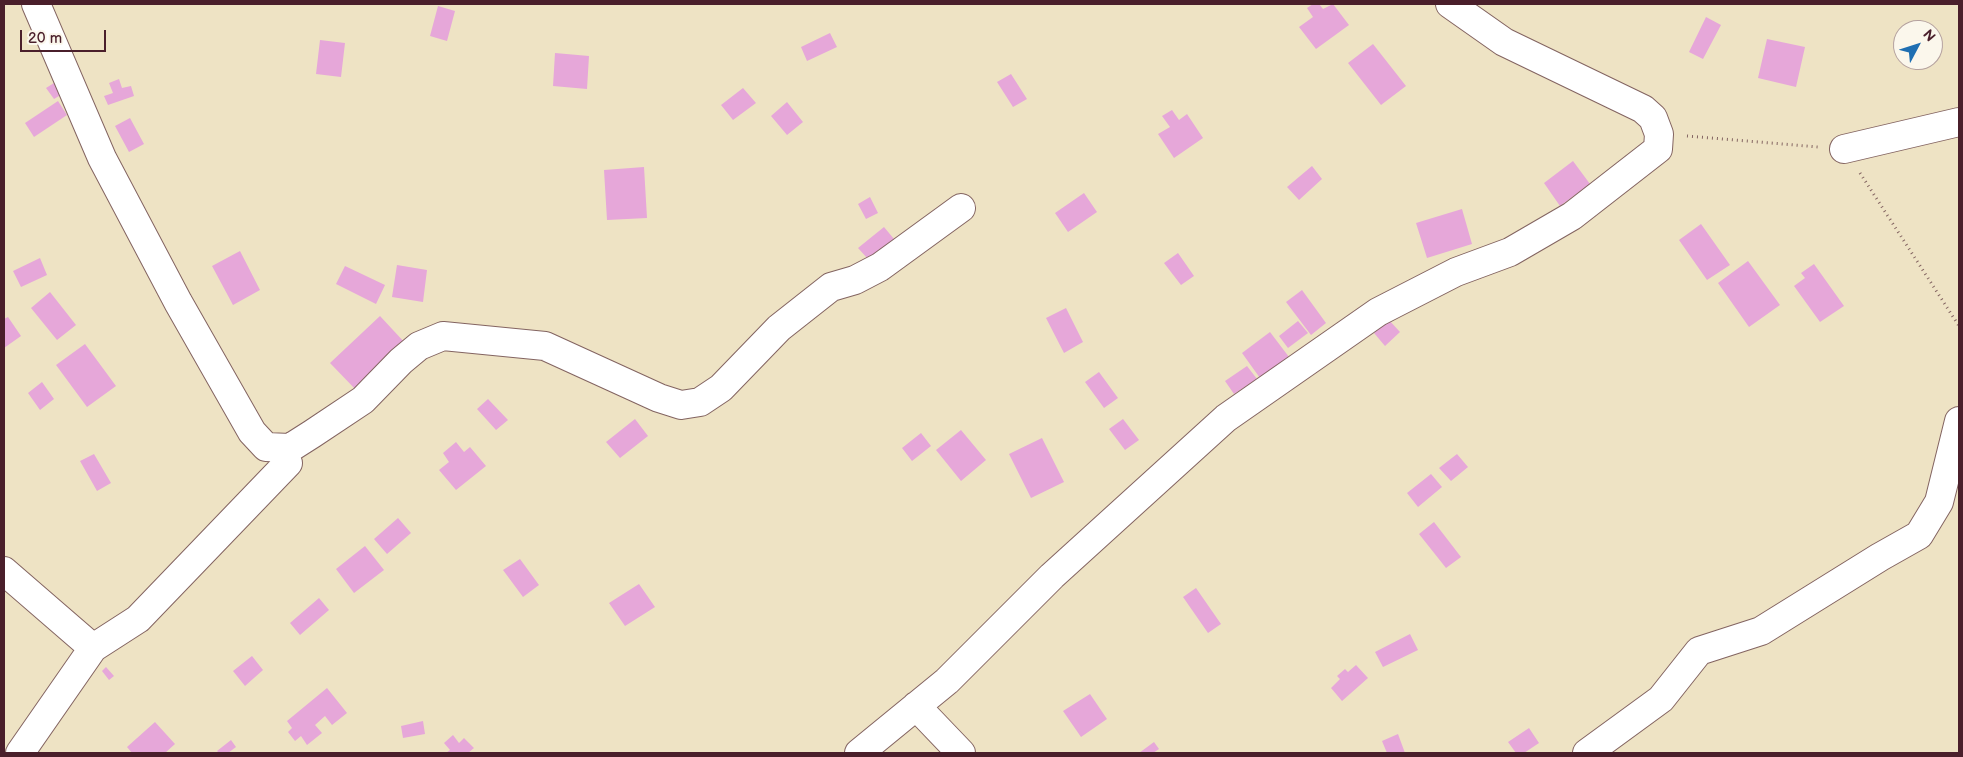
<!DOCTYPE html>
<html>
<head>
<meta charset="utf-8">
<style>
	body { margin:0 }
	#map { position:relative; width:1963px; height:757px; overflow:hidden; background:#eee3c4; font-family:"Balsamiq Sans",sans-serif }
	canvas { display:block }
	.frame { position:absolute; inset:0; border:5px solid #4a1f2b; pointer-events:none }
	.north { position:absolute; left:1893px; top:20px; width:50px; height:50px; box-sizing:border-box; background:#fbf7ec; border:1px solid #b4a19f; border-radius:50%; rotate:50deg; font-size:14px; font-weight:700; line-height:20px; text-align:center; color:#4a1f2b }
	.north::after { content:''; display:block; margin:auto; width:18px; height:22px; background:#1f6fb2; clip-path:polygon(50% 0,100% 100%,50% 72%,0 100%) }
	.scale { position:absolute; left:20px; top:30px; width:86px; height:22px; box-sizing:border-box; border:2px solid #4a1f2b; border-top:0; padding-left:6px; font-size:15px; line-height:18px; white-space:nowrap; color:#4a1f2b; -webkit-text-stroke:4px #fbf7ec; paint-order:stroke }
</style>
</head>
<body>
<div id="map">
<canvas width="1963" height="757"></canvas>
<div class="frame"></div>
<div class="north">N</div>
<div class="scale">20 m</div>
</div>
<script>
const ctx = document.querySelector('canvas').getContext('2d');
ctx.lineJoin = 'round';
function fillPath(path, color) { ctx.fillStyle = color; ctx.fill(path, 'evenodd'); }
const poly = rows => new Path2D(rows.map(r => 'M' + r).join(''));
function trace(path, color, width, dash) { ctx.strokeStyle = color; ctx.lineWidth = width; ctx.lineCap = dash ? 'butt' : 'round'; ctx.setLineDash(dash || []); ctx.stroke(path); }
const building = poly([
	[1313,4,1319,4,1323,9,1333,4,1349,25,1316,49,1299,27,1313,17,1307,8],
	[438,6,455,11,447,41,430,36],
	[1706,17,1721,25,1703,59,1689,52],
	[830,33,837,47,807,61,801,47],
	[1767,39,1805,47,1796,87,1758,78],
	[320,40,345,43,341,77,316,74],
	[1373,44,1406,86,1381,105,1348,63],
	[555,53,589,56,587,89,553,86],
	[1011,74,1027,99,1013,107,997,82],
	[62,78,69,90,54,99,46,88],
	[119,79,122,88,131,86,134,96,108,105,104,96,113,93,109,83],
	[743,88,756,103,733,120,721,105],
	[58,101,67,115,34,137,25,123],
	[787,102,803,122,787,135,771,116],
	[1172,110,1179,120,1187,114,1203,138,1174,158,1158,134,1170,127,1162,116],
	[130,118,144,144,129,152,115,126],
	[1573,161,1590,184,1560,206,1544,183],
	[1312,166,1322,179,1299,200,1287,187],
	[644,167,647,218,607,220,604,170],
	[1084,193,1097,212,1068,232,1055,213],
	[870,197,878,213,866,219,858,204],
	[1462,209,1472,244,1427,258,1416,223],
	[1701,224,1730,265,1707,280,1679,240],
	[884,227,894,239,868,259,858,248],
	[240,251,260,290,233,305,212,266],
	[1178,253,1194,276,1181,285,1164,263],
	[40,258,47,275,21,287,13,271],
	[1748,261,1780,305,1749,327,1718,283],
	[1814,264,1844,306,1820,322,1794,286,1805,278,1801,273],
	[397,265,427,270,423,302,392,297],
	[345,266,385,285,376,304,336,284],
	[1302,290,1326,323,1311,335,1286,302],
	[50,292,76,325,57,340,31,308],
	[1066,308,1083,342,1064,353,1046,318],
	[380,316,406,344,357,391,330,363],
	[8,317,21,336,4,348,4,319],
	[1388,319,1400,332,1385,346,1374,333],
	[1298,321,1308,333,1288,348,1279,336],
	[1270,332,1289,357,1260,378,1242,353],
	[85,344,116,386,87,407,56,365],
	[1247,366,1257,379,1234,394,1225,381],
	[1099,372,1118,398,1104,408,1085,382],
	[42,382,54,399,40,410,28,393],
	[488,399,508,420,496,430,477,409],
	[635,419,648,436,620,458,606,442],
	[1123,419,1139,440,1125,450,1109,429],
	[961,430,986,460,961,481,936,450],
	[921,433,931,446,912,461,902,448],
	[1042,438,1064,482,1031,498,1009,454],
	[456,442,464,452,470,447,486,466,456,490,439,470,449,462,443,453],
	[94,454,111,483,97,491,80,461],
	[1457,454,1468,467,1451,481,1439,468],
	[1431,474,1442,487,1418,507,1407,493],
	[398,518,411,533,387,554,374,539],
	[1434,522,1461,557,1446,568,1419,534],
	[365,546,384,570,354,593,336,569],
	[520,559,539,585,523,597,503,570],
	[639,584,655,607,625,626,609,603],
	[1196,588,1221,624,1208,633,1183,597],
	[319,598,329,610,300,635,290,623],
	[1410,634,1418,650,1383,667,1375,652],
	[252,656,263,670,245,686,233,671],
	[1356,665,1368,678,1342,701,1331,688,1340,679,1337,676,1345,669,1348,672],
	[106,667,114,676,109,680,102,671],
	[327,688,347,713,332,725,325,716,315,725,322,733,307,745,301,736,295,741,288,732,292,728,287,721],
	[1090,694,1107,719,1081,737,1063,711],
	[423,721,425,734,403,738,401,726],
	[155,722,175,744,165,753,132,753,127,747],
	[1529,728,1539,743,1524,753,1516,753,1508,742],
	[1398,734,1405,753,1387,753,1382,741],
	[453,735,459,743,464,738,474,748,468,753,446,753,450,750,444,743],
	[231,740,236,747,228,753,219,753,217,751],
	[1154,742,1159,749,1153,753,1139,753]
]);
const path = poly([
	[1687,136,1818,147],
	[1860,173,1959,326]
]);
const street = poly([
	[36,4,102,158,178,302,252,432,266,447,290,448,312,434,363,400,401,361,419,346,443,336,545,346,659,398,681,405,700,402,721,388,779,328,831,287,855,280,880,267,961,208],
	[1844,149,1959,122],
	[4,571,93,648],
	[916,706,961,753],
	[20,753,93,648,138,619,288,463],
	[859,753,947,681,1052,576,1226,418,1378,312,1456,272,1510,252,1572,216,1658,149,1659,134,1653,118,1643,109,1504,42,1450,4],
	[1587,753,1661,699,1699,651,1761,631,1880,557,1919,535,1939,502,1959,421]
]);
fillPath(building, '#e6a7d9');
trace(street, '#836461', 30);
trace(path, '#836461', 3, [1, 4]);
trace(street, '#fff', 28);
</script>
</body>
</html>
